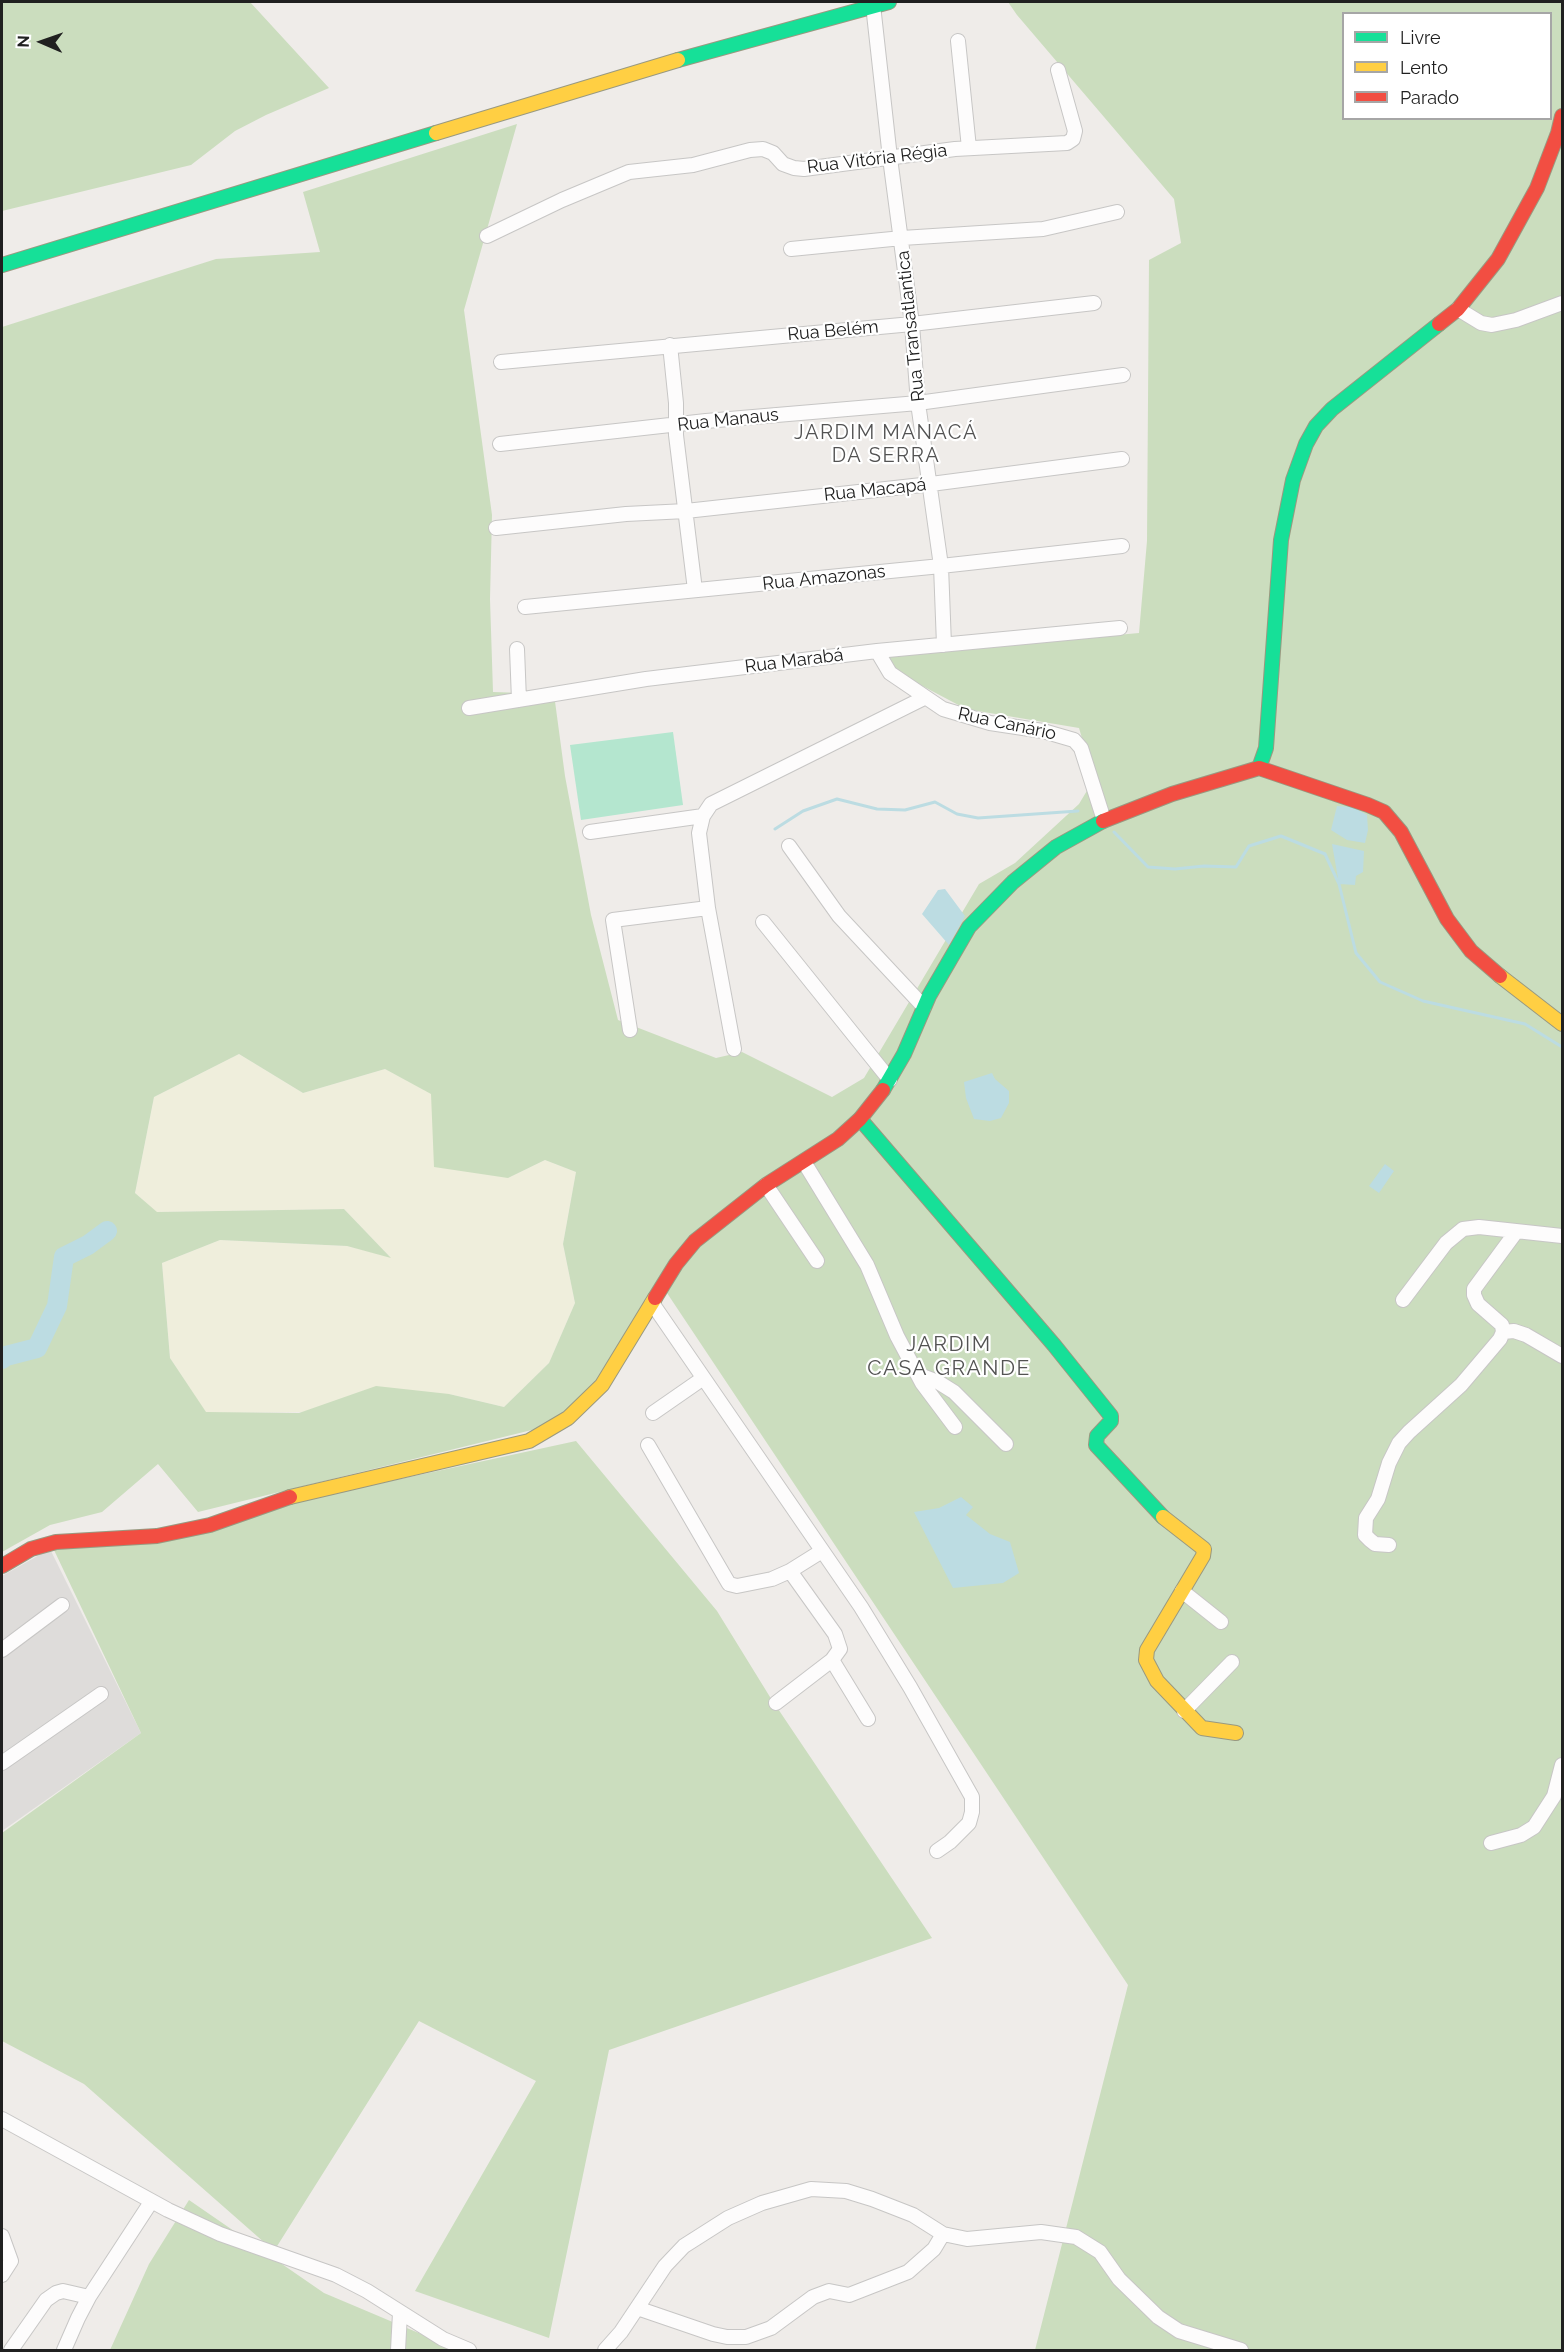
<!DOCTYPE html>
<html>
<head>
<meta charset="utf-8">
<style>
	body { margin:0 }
	#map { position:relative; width:1564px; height:2352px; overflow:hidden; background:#efece9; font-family:Raleway,sans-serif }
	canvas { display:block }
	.frame { position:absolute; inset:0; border:3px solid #202020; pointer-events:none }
	.legend { position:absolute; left:1342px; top:12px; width:210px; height:108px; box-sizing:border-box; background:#fff; border:2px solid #a6a6a6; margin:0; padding:8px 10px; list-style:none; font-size:18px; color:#202020 }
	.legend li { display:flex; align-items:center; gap:12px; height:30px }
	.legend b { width:30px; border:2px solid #a6a6a6 }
	.north { position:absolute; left:12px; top:12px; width:60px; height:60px; -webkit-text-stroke:4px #fff; paint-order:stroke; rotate:272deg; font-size:16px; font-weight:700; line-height:24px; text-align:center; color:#202020 }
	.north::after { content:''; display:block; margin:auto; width:21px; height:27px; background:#202020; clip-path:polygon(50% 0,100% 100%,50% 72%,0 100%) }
</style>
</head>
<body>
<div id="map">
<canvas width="1564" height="2352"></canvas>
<div class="frame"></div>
<ul class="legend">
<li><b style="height:8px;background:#16e098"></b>Livre</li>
<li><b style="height:8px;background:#ffcf43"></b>Lento</li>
<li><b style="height:8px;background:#f24e42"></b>Parado</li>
</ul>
<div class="north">N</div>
</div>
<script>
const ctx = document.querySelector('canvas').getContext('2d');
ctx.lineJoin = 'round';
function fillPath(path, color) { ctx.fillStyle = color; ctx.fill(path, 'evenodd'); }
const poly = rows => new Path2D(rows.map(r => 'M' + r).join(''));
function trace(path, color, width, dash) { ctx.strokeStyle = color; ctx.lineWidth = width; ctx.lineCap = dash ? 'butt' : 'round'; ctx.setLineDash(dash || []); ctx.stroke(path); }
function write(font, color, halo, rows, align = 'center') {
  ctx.font = font + ' Raleway,sans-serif'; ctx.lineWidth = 4.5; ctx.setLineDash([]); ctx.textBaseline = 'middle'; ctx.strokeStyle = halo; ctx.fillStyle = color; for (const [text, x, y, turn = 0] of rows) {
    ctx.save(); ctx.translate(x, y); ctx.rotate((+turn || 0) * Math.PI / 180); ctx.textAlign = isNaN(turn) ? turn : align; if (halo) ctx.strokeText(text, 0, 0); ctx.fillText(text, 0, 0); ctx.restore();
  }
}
const residential = poly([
	[50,1549,141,1733,2,1831,2,1576]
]);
const farmland = poly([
	[239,1054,303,1093,385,1069,432,1094,508,1178,545,1160,576,1172,563,1244,575,1303,549,1363,504,1407,449,1394,301,1412,206,1413,170,1358,162,1263,220,1240,347,1246,390,1257,344,1209,156,1212,135,1193,154,1097]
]);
const forest = poly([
	[2,2,250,2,329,88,266,115,235,131,191,165,2,211],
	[1008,2,1562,2,1562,2350,1035,2350,1128,1985,659,1281,586,1396,544,1427,198,1512,158,1464,102,1512,50,1525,2,1552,2,327,216,259,320,252,303,192,517,124,464,310,492,515,490,599,493,692,554,694,565,776,591,915,618,1020,716,1058,742,1052,832,1097,864,1078,979,884,1015,863,1079,804,1094,779,1079,728,966,709,896,672,888,656,1139,633,1147,541,1149,260,1181,243,1174,199,1017,15],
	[1344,14,1550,14,1550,118,1344,118],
	[239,1054,303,1093,385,1069,431,1094,434,1167,508,1178,545,1160,576,1172,563,1244,575,1303,549,1363,504,1407,449,1394,376,1386,299,1413,206,1412,170,1358,162,1263,220,1240,347,1246,391,1258,344,1209,157,1212,135,1193,154,1097],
	[576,1441,717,1611,770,1697,932,1938,609,2050,549,2338,415,2291,536,2081,419,2021,274,2251,84,2084,2,2041,2,1833,141,1733,54,1550,248,1512],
	[189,2200,324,2293,459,2350,110,2350,149,2264]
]);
const pitch = poly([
	[673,732,683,805,581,820,570,745]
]);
const water = poly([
	[1337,806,1353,807,1367,815,1368,830,1365,843,1347,840,1331,830],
	[1332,844,1364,851,1363,872,1356,876,1355,885,1339,884],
	[945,889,965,916,949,945,922,914,938,890],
	[992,1073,995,1079,1009,1091,1009,1103,1001,1118,990,1121,974,1119,966,1098,964,1082],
	[1385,1164,1394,1171,1379,1193,1369,1186],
	[961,1497,973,1507,966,1515,990,1534,1010,1542,1019,1573,1003,1583,953,1588,914,1512,939,1508]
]);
const stream = poly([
	[775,829,803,811,837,799,877,809,905,810,935,802,957,814,978,818,1078,811],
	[1114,832,1148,867,1175,869,1204,866,1236,867,1249,846,1281,836,1325,854,1339,884,1356,953,1380,982,1423,1001,1525,1024,1562,1047]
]);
const river = poly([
	[2,1359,6,1356,37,1348,57,1306,64,1257,88,1245,107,1231]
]);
const street = poly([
	[873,5,890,158,912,324,918,403,941,566,944,645],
	[958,41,969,148],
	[487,236,562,200,629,172,693,165,750,150,763,149,773,153,783,164,794,168,804,169,955,149,1067,143,1073,139,1075,131,1058,70],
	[791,249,902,238,1043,229,1117,212],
	[1458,309,1481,323,1492,325,1516,320,1562,303],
	[670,345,676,403,676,435,695,590],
	[501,362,912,324,1094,303],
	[500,444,706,421,918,403,1123,375],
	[496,528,626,514,686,511,931,484,1122,459],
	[525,607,941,566,1122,546],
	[517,649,519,700],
	[877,651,890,673,943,709,990,723,1043,731,1074,740,1081,748,1104,820],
	[469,708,646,679,877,651,1120,628],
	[590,832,703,816],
	[789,846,839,916,924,1007],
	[763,922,890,1080],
	[630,1030,613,920,708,908],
	[734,1049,708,908,699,833,703,816,711,804,924,698],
	[804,1162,867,1265,897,1336,922,1383,955,1427],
	[766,1185,817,1261],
	[1403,1300,1446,1243,1463,1229,1479,1227,1562,1236],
	[652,1303,861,1607,910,1687,972,1797,972,1812,969,1823,950,1842,937,1851],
	[1503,1332,1514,1331,1526,1335,1562,1356],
	[917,1374,938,1382,954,1392,1006,1444],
	[653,1413,702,1379],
	[648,1445,729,1584,737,1586,772,1579,790,1571,822,1551],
	[1389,1545,1375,1544,1370,1540,1365,1535,1366,1518,1378,1499,1389,1463,1399,1443,1409,1432,1461,1385,1500,1339,1503,1332,1502,1325,1478,1304,1474,1295,1474,1289,1516,1232],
	[790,1571,835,1634,840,1649,832,1660],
	[1182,1591,1221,1622],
	[2,1650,62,1605],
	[776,1703,832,1660,868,1719],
	[1184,1711,1232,1662],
	[2,1763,101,1694],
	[1491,1843,1521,1835,1534,1827,1554,1796,1562,1765],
	[2,2119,168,2210,220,2234,336,2275,367,2291,443,2339,469,2350],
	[2,2236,11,2261,2,2275],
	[637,2308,713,2334,727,2337,746,2337,771,2328,813,2297,829,2291,849,2295,908,2272,934,2249,943,2234],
	[11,2350,46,2300,56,2293,63,2291,89,2297],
	[64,2350,78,2318,89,2297,151,2202],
	[398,2350,400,2313],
	[605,2350,621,2332,665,2266,684,2246,728,2218,762,2203,811,2189,846,2191,872,2199,913,2215,943,2234,967,2239,1041,2232,1076,2237,1100,2252,1119,2279,1158,2317,1179,2331,1241,2350]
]);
const fast = poly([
	[678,60,889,2],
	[2,265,436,133],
	[1259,768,1266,748,1281,540,1293,480,1306,444,1316,426,1332,409,1439,324],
	[883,1090,904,1054,929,996,969,927,1013,882,1056,847,1103,821],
	[860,1119,1054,1345,1111,1416,1111,1421,1097,1436,1096,1445,1163,1517]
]);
const slow = poly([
	[436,133,678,60],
	[1500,976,1562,1024],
	[290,1497,529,1441,568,1418,602,1385,655,1298],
	[1163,1517,1204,1549,1203,1556,1147,1650,1146,1660,1157,1681,1202,1728,1236,1733]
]);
const jam = poly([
	[1439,324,1458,309,1498,259,1537,188,1558,133,1562,116],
	[1103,821,1172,794,1259,768,1368,805,1384,812,1401,832,1447,919,1471,951,1500,976],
	[655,1298,676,1264,695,1241,766,1185,838,1139,860,1119,883,1090],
	[2,1566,31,1549,56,1542,157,1536,210,1525,290,1497]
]);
const streetNames = [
	["Rua Vitória Régia",877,159,-7],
	["Rua Transatlantica",911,326,-96],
	["Rua Belém",833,331,-5],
	["Rua Manaus",728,420,-6],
	["Rua Macapá",875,490,-6],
	["Rua Amazonas",824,578,-6],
	["Rua Marabá",794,661,-7],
	["Rua Canário",1007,724,12]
];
const neighbourhoodNames = [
	["JARDIM MANACÁ",886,433],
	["DA SERRA",886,456]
];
const quarterNames = [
	["JARDIM",949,1345],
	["CASA GRANDE",949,1369]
];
fillPath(residential, '#dedcda');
fillPath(farmland, '#efeedc');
fillPath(forest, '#cbddbe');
fillPath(pitch, '#b4e6cf');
fillPath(water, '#bcdce2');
trace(stream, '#bcdce2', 3);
trace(river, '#bcdce2', 20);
trace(street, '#c7c6c5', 16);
trace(fast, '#999980', 16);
trace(slow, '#999980', 16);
trace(jam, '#999980', 16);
trace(street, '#fdfcfc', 14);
trace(fast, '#16e098', 14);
trace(slow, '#ffcf43', 14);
trace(jam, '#f24e42', 14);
write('18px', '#202020', '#fff', streetNames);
ctx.letterSpacing = '1.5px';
write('20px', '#535353', '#fff', neighbourhoodNames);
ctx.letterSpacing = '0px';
ctx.letterSpacing = '1.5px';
write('21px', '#535353', '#fff', quarterNames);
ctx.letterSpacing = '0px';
</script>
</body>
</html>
